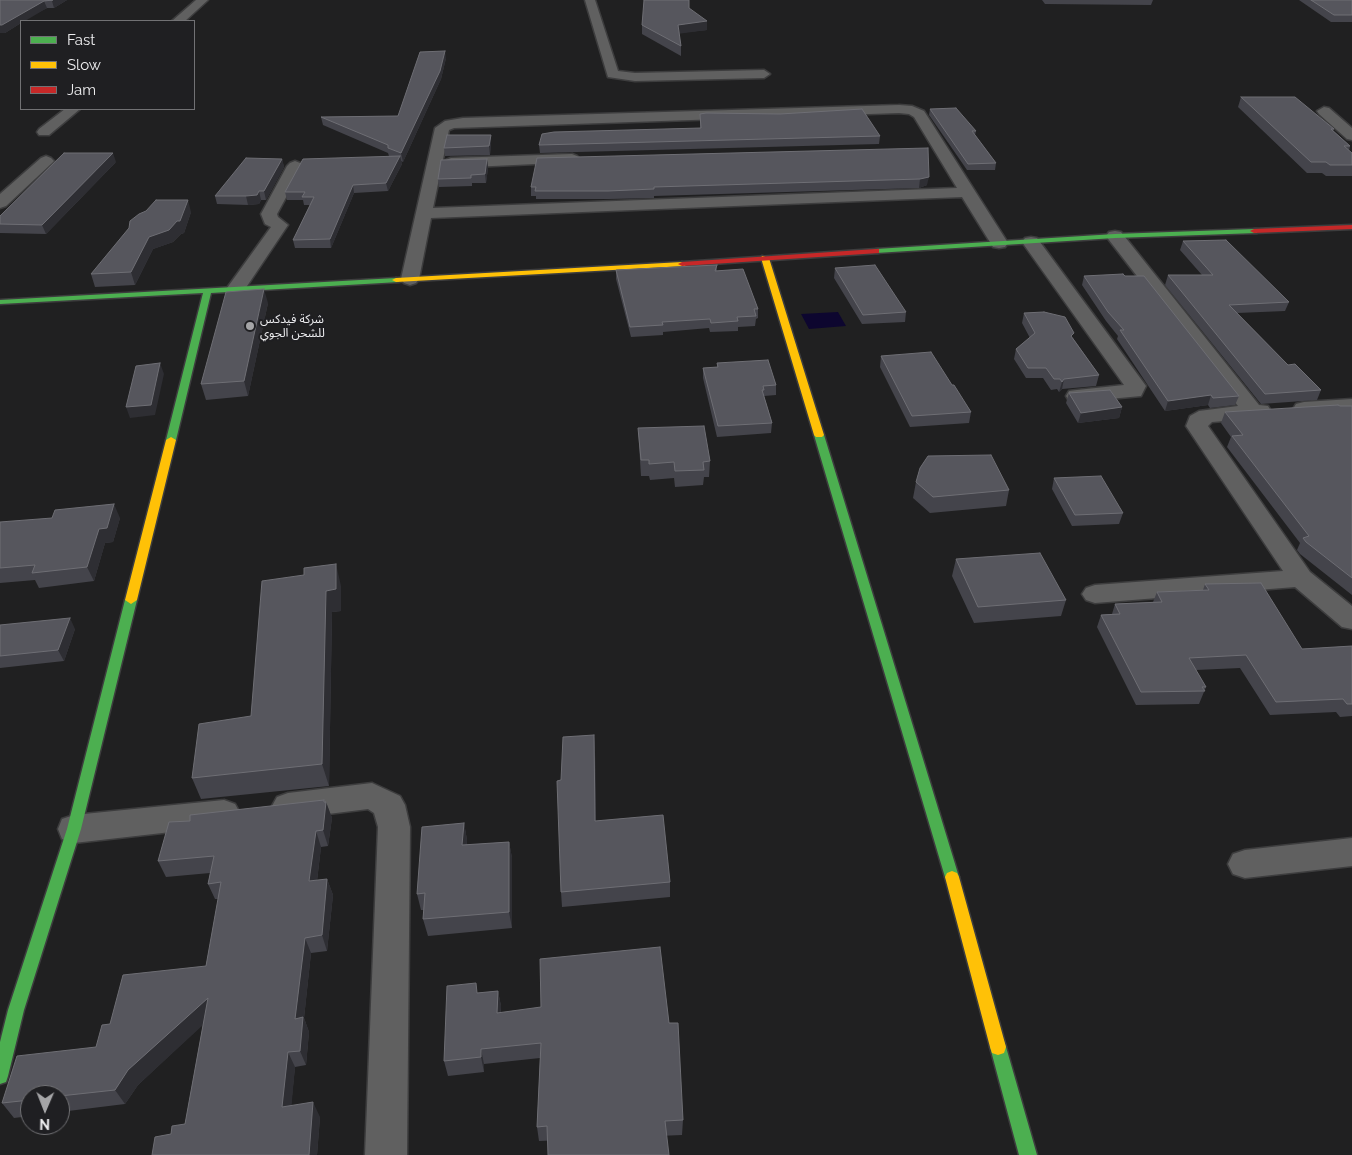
<!DOCTYPE html>
<html>
<head>
<meta charset="utf-8">
<style>
	body { margin:0 }
	#map { position:relative; width:1352px; height:1155px; overflow:hidden; background:#202021; font-family:Raleway,sans-serif }
	canvas { display:block }
	.legend { position:absolute; left:20px; top:20px; width:175px; height:90px; box-sizing:border-box; background:#1f1f22; border:1px solid #717174; margin:0; padding:6px 9px; list-style:none; font-size:15px; color:#ededef }
	.legend li { display:flex; align-items:center; gap:10px; height:25px }
	.legend b { width:25px; border:1px solid #717174 }
	.north { position:absolute; left:20px; top:1085px; width:50px; height:50px; box-sizing:border-box; background:#1f1f22; border:1px solid #717174; border-radius:50%; rotate:181deg; font-size:14px; font-weight:700; line-height:20px; text-align:center; color:#ededef }
	.north::after { content:''; display:block; margin:auto; width:18px; height:22px; background:#a5a5a7; clip-path:polygon(50% 0,100% 100%,50% 72%,0 100%) }
</style>
</head>
<body>
<div id="map">
<canvas width="1352" height="1155"></canvas>
<ul class="legend">
<li><b style="height:6px;background:#4caf50"></b>Fast</li>
<li><b style="height:6px;background:#ffc107"></b>Slow</li>
<li><b style="height:6px;background:#c62828"></b>Jam</li>
</ul>
<div class="north">N</div>
</div>
<script>
const ctx = document.querySelector('canvas').getContext('2d');
ctx.lineJoin = 'round';
function fillPath(path, color) { ctx.fillStyle = color; ctx.fill(path, 'evenodd'); }
const poly = rows => new Path2D(rows.map(r => 'M' + r).join(''));
function trace(path, color, width, dash) { ctx.strokeStyle = color; ctx.lineWidth = width; ctx.lineCap = dash ? 'butt' : 'round'; ctx.setLineDash(dash || []); ctx.stroke(path); }
function write(font, color, halo, rows, align = 'center') {
  ctx.font = font + ' Raleway,"Noto Sans Arabic",sans-serif'; ctx.lineWidth = 4; ctx.setLineDash([]); ctx.textBaseline = 'middle'; ctx.strokeStyle = halo; ctx.fillStyle = color; for (const [text, x, y, turn = 0] of rows) {
    ctx.save(); ctx.translate(x, y); ctx.rotate((+turn || 0) * Math.PI / 180); ctx.textAlign = isNaN(turn) ? turn : align; if (halo) ctx.strokeText(text, 0, 0); ctx.fillText(text, 0, 0); ctx.restore();
  }
}
const water = poly([
	[838,312,846,326,809,329,801,314]
]);
const street = poly([
	[196,0,208,0,185,21,172,21,196,0],
	[585,0,595,0,618,71,635,73,764,70,770,74,764,78,635,81,608,77,585,0],
	[899,105,912,106,924,111,1008,243,1005,247,999,248,993,247,962,197,431,218,419,279,416,283,410,285,404,283,401,279,435,128,445,121,463,118,899,105],
	[899,113,909,114,914,117,957,188,433,208,449,130,454,128,899,113],
	[1324,107,1329,108,1352,128,1352,140,1347,139,1319,114,1317,111,1324,107],
	[65,109,80,109,49,135,39,135,37,132,39,129,65,109],
	[572,154,577,156,580,159,577,162,451,168,446,166,443,163,446,160,451,158,572,154],
	[46,156,51,158,54,161,51,164,6,206,0,208,0,194,41,158,46,156],
	[295,161,300,163,303,166,277,214,278,217,288,225,243,292,236,294,229,292,227,288,271,227,265,224,261,214,287,166,290,163,295,161],
	[1115,231,1121,232,1259,405,1268,406,1271,411,1268,416,1260,418,1212,422,1208,426,1310,572,1352,606,1352,629,1342,627,1295,587,1095,603,1086,600,1082,594,1086,588,1095,585,1283,571,1186,426,1190,416,1199,411,1238,406,1109,240,1106,236,1109,232,1115,231],
	[1031,237,1037,238,1146,386,1141,396,1077,402,1069,401,1066,396,1069,391,1077,390,1124,385,1022,242,1025,238,1031,237],
	[1352,399,1352,413,1304,416,1296,414,1293,409,1296,404,1304,402,1352,399],
	[372,783,400,796,405,805,410,827,407,1155,365,1155,378,827,374,813,368,809,288,819,277,815,272,806,277,797,288,793,372,783],
	[224,800,235,804,240,813,235,822,224,826,74,843,62,839,58,829,62,819,74,815,224,800],
	[1352,838,1352,866,1245,878,1233,874,1228,864,1233,854,1245,850,1352,838]
]);
const fast = poly([
	[1254,229,1257,229,1257,233,1115,238,876,253,872,251,876,249,1115,234,1254,229],
	[396,278,400,280,399,282,211,293,176,440,171,443,166,440,203,293,0,304,0,300,396,278],
	[819,432,824,435,959,877,957,881,952,883,947,881,945,877,814,435,819,432],
	[131,596,137,600,81,829,24,1010,8,1076,6,1082,0,1084,0,1042,8,1010,67,829,125,600,131,596],
	[998,1039,1004,1041,1006,1047,1037,1155,1019,1155,990,1047,992,1041,998,1039]
]);
const slow = poly([
	[762,256,769,258,824,435,822,437,816,437,814,435,761,258,762,256],
	[682,262,686,264,685,266,396,282,392,280,396,278,682,262],
	[171,437,176,440,137,600,131,604,125,600,166,440,171,437],
	[952,871,957,873,959,877,1006,1047,1004,1053,998,1055,992,1053,990,1047,945,877,947,873,952,871]
]);
const jam = poly([
	[1352,225,1352,229,1254,233,1250,231,1254,229,1352,225],
	[876,249,879,249,879,253,682,266,678,264,682,262,876,249]
]);
const wall = poly([
	[0,0,67,0,54,8,47,8,21,21,21,23,5,33,0,33],
	[1042,0,1153,0,1151,5,1045,4],
	[1299,0,1352,0,1352,22,1331,22],
	[689,8,707,30,679,33,681,46,681,56,642,34,642,25],
	[446,58,441,79,403,162,401,161,402,164,388,191,354,193,331,248,295,248,293,240,310,205,304,205,303,200,287,200,285,192,389,156,388,153,323,125,321,117,398,116],
	[1241,97,1334,129,1333,131,1350,146,1349,151,1352,153,1352,176,1326,176,1322,173,1307,173,1238,107],
	[930,109,976,131,975,135,996,163,995,170,967,170,929,115],
	[700,114,780,114,880,136,879,144,540,153,539,145,700,128],
	[491,135,491,143,490,155,445,156,444,148],
	[928,148,927,185,919,188,654,196,654,198,609,199,536,199,536,196,531,196,531,187],
	[282,159,284,167,266,200,261,200,259,204,248,205,217,204,215,196],
	[487,159,488,168,486,183,472,183,472,186,439,187,438,179],
	[116,162,46,234,0,233,0,216],
	[191,212,184,233,181,234,173,242,153,249,135,285,95,287,91,274],
	[1183,241,1289,302,1285,311,1237,313,1288,365,1321,390,1317,400,1261,404,1165,285,1168,275,1202,275,1180,250],
	[717,265,717,271,758,309,758,318,756,319,755,326,738,327,738,331,710,332,709,328,663,332,663,335,631,337,616,279,616,270],
	[835,268,906,312,905,322,862,324,834,278],
	[1084,276,1239,396,1235,405,1210,408,1208,405,1165,411,1117,339,1118,336,1106,321,1082,285],
	[268,303,248,396,206,400,201,384],
	[1024,313,1073,338,1099,375,1096,386,1062,389,1059,392,1057,389,1051,390,1043,378,1026,378,1014,359,1016,349,1030,338,1022,323],
	[881,356,952,385,971,412,969,423,910,427,880,367],
	[717,363,776,385,776,395,764,396,772,423,771,433,717,437,703,378,703,368,717,367],
	[1069,393,1122,407,1119,418,1078,423,1066,403],
	[1340,406,1352,406,1352,595,1300,554,1297,550,1300,543,1227,447,1231,437,1221,423,1225,412],
	[638,428,710,461,709,477,704,477,703,485,675,487,674,478,650,480,649,476,641,476],
	[1054,478,1123,513,1119,524,1072,526,1052,489],
	[916,482,1009,490,1006,506,930,513,913,498],
	[120,518,113,542,105,543,94,581,39,588,35,580,0,583,0,522],
	[956,559,1066,600,1061,616,974,623,952,576],
	[1205,584,1302,649,1352,646,1352,716,1340,717,1336,712,1270,715,1240,668,1196,670,1206,687,1199,704,1136,705,1097,627,1101,615,1112,614,1115,604,1153,602,1157,592,1203,590],
	[341,586,341,611,332,612,329,786,201,799,192,778,251,716],
	[0,625,75,629,64,661,0,668],
	[594,735,595,751,596,821,670,882,670,897,562,907,561,892,561,780],
	[326,802,332,818,328,846,321,847,317,881,327,879,333,895,327,951,311,953,304,1018,309,1032,306,1065,295,1067,291,1106,320,1117,317,1155,152,1155,171,1134,185,1124,203,1024,138,1085,125,1104,60,1112,60,1095,30,1095,30,1116,14,1118,2,1103,96,1047,110,1024,206,966,218,899,215,899,208,884,210,873,166,877,158,861,190,821],
	[464,823,467,840,467,845,509,842,512,858,512,928,428,936,423,919,424,910,421,910,417,894],
	[498,991,501,1006,501,1013,669,1023,683,1120,682,1135,539,1141,537,1127,540,1058,484,1064,484,1072,448,1076,444,1061,479,993]
]);
const shadedWall = poly([
	[53,0,67,0,54,8,52,1],
	[44,1,47,8,25,21,21,21,21,23,5,33,0,33,0,25],
	[707,21,707,30,677,34,678,25],
	[445,51,446,58,441,79,403,162,401,153],
	[491,135,491,143,490,155,489,146],
	[113,153,116,162,46,234,42,225],
	[400,156,402,164,388,191,386,183],
	[282,159,284,167,266,200,264,191],
	[487,159,488,168,486,183,485,174],
	[929,177,927,185,919,188,920,179],
	[353,185,354,193,331,248,330,239],
	[259,191,261,200,259,204,248,205,246,196],
	[188,200,191,212,184,233,181,234,173,242,153,249,135,285,131,272,149,237],
	[264,289,268,303,248,396,244,381],
	[160,363,164,374,155,415,130,418,126,407],
	[1064,379,1062,389,1059,392,1062,382],
	[1211,395,1208,405,1165,411,1168,401],
	[1122,407,1119,418,1078,423,1081,413],
	[114,504,120,518,113,542,105,543,94,581,87,567,99,529],
	[336,564,341,586,341,611,332,612,329,786,322,764,326,591],
	[70,618,75,629,64,661,58,650],
	[594,735,595,751,596,836,595,821],
	[324,800,326,806,326,802,332,818,328,846,323,830],
	[464,823,467,840,466,862,462,845],
	[316,831,321,847,315,897,309,881],
	[509,842,512,858,512,928,509,912],
	[327,879,333,895,327,951,322,935],
	[305,938,311,953,304,1018,309,1032,306,1065,300,1051,295,1019],
	[498,991,501,1006,500,1028,497,1013],
	[208,998,216,1013,138,1085,125,1104,115,1090,128,1070],
	[481,1049,484,1064,484,1072,481,1057],
	[288,1052,295,1067,290,1122,282,1107],
	[313,1102,320,1117,317,1155,309,1155]
]);
const building = poly([
	[0,0,53,0,44,1,2,25,0,25,0,0],
	[644,0,689,0,689,8,707,21,678,25,681,46,642,25,644,0],
	[1311,0,1352,0,1352,15,1334,15,1311,0],
	[445,51,440,71,401,153,388,148,388,145,321,117,398,116,420,52,445,51],
	[1241,97,1295,97,1334,129,1331,129,1350,146,1344,146,1352,153,1352,165,1330,165,1326,162,1311,162,1241,97],
	[956,108,976,131,972,131,996,163,968,164,930,109,956,108],
	[862,109,880,136,539,145,542,134,554,132,701,128,700,114,706,113,780,114,862,109],
	[447,135,491,135,489,146,444,148,447,135],
	[928,148,929,177,920,179,654,187,654,189,608,191,535,191,536,187,531,187,537,158,928,148],
	[64,153,113,153,42,225,0,224,0,216,64,153],
	[400,156,386,183,353,185,330,239,293,240,314,197,302,197,305,192,285,192,303,159,400,156],
	[246,158,282,159,264,191,259,191,257,195,246,196,215,196,246,158],
	[487,159,485,174,471,175,471,178,438,179,441,160,487,159],
	[156,200,188,200,180,221,177,221,169,230,149,237,131,272,91,274,129,228,130,221,139,214,146,211,156,200],
	[1226,240,1289,302,1229,305,1288,365,1295,364,1321,390,1265,394,1168,275,1213,275,1183,241,1226,240],
	[717,265,715,271,743,269,758,309,754,309,756,316,737,317,738,321,711,323,710,319,662,322,663,325,630,327,616,270,717,265],
	[875,265,906,312,863,315,835,268,875,265],
	[1123,274,1125,276,1144,276,1239,396,1213,398,1211,395,1168,401,1120,330,1124,330,1108,312,1084,276,1123,274],
	[264,289,244,381,201,384,226,292,264,289],
	[1044,312,1065,317,1074,333,1071,336,1099,375,1064,379,1062,382,1060,379,1054,379,1046,368,1028,368,1016,349,1035,333,1024,313,1044,312],
	[931,352,952,385,954,385,971,412,912,416,881,356,931,352],
	[768,360,776,385,763,386,764,390,762,390,772,423,718,426,703,368,718,367,717,363,768,360],
	[160,363,151,405,126,407,136,366,160,363],
	[1110,390,1122,407,1081,413,1069,393,1110,390],
	[1338,405,1340,406,1352,406,1352,578,1306,542,1303,538,1309,536,1232,436,1243,435,1225,412,1338,405],
	[704,426,710,461,703,462,704,470,675,471,674,462,649,464,649,460,641,460,638,428,704,426],
	[991,455,1009,490,933,497,916,482,920,468,928,456,991,455],
	[1101,476,1123,513,1075,515,1054,478,1101,476],
	[114,504,107,528,99,529,87,567,32,573,35,565,0,568,0,522,52,518,55,510,114,504],
	[1040,553,1066,600,978,607,956,559,1040,553],
	[336,564,336,589,326,591,322,764,192,778,199,724,251,716,262,581,304,575,304,568,336,564],
	[1261,583,1302,649,1352,646,1352,704,1347,704,1343,699,1276,702,1246,655,1189,658,1206,687,1202,687,1205,691,1141,692,1101,615,1120,614,1115,604,1162,602,1157,592,1209,590,1205,584,1261,583],
	[70,618,58,650,0,656,0,625,70,618],
	[594,735,595,821,663,815,670,882,561,892,557,781,561,780,563,737,594,735],
	[324,800,324,802,326,802,323,830,316,831,309,881,327,879,322,935,305,938,295,1019,303,1017,300,1051,288,1052,282,1107,313,1102,309,1155,152,1155,155,1137,171,1134,172,1126,185,1124,208,998,128,1070,115,1090,60,1096,60,1095,30,1095,30,1100,2,1103,17,1056,96,1047,102,1025,110,1024,123,975,206,966,221,882,208,884,214,856,158,861,169,822,190,821,190,815,324,800],
	[464,823,462,845,509,842,509,912,423,919,425,893,417,894,422,827,464,823],
	[660,947,669,1023,678,1023,683,1120,665,1121,669,1155,548,1155,547,1126,537,1127,541,1043,481,1049,481,1057,444,1061,447,986,476,983,477,993,498,991,497,1013,541,1007,540,959,660,947]
]);
const markers = [
	[250,326,5,"#a5a5a7"]
];
const farPoinames = [
	["شركة فيدكس",260,319],
	["للشحن الجوي",260,333]
];
fillPath(water, '#0d062f');
trace(street, '#3d3d3e', 3);
trace(fast, '#3d3d3e', 3);
trace(slow, '#3d3d3e', 3);
trace(jam, '#3d3d3e', 3);
fillPath(street, '#606060');
fillPath(fast, '#4caf50');
fillPath(slow, '#ffc107');
fillPath(jam, '#c62828');
fillPath(wall, '#44444b');
fillPath(shadedWall, '#2e2e33');
fillPath(building, '#56565d');
trace(building, '#6e6e74', 1);
for (const [x, y, r, color] of markers) { const dot = new Path2D(); dot.arc(x, y, r, 0, 2 * Math.PI); ctx.fillStyle = color; ctx.fill(dot); trace(dot, '#1f1f22', 2); }
write('12px', '#ededef', '#1f1f22', farPoinames, 'left');
</script>
</body>
</html>
